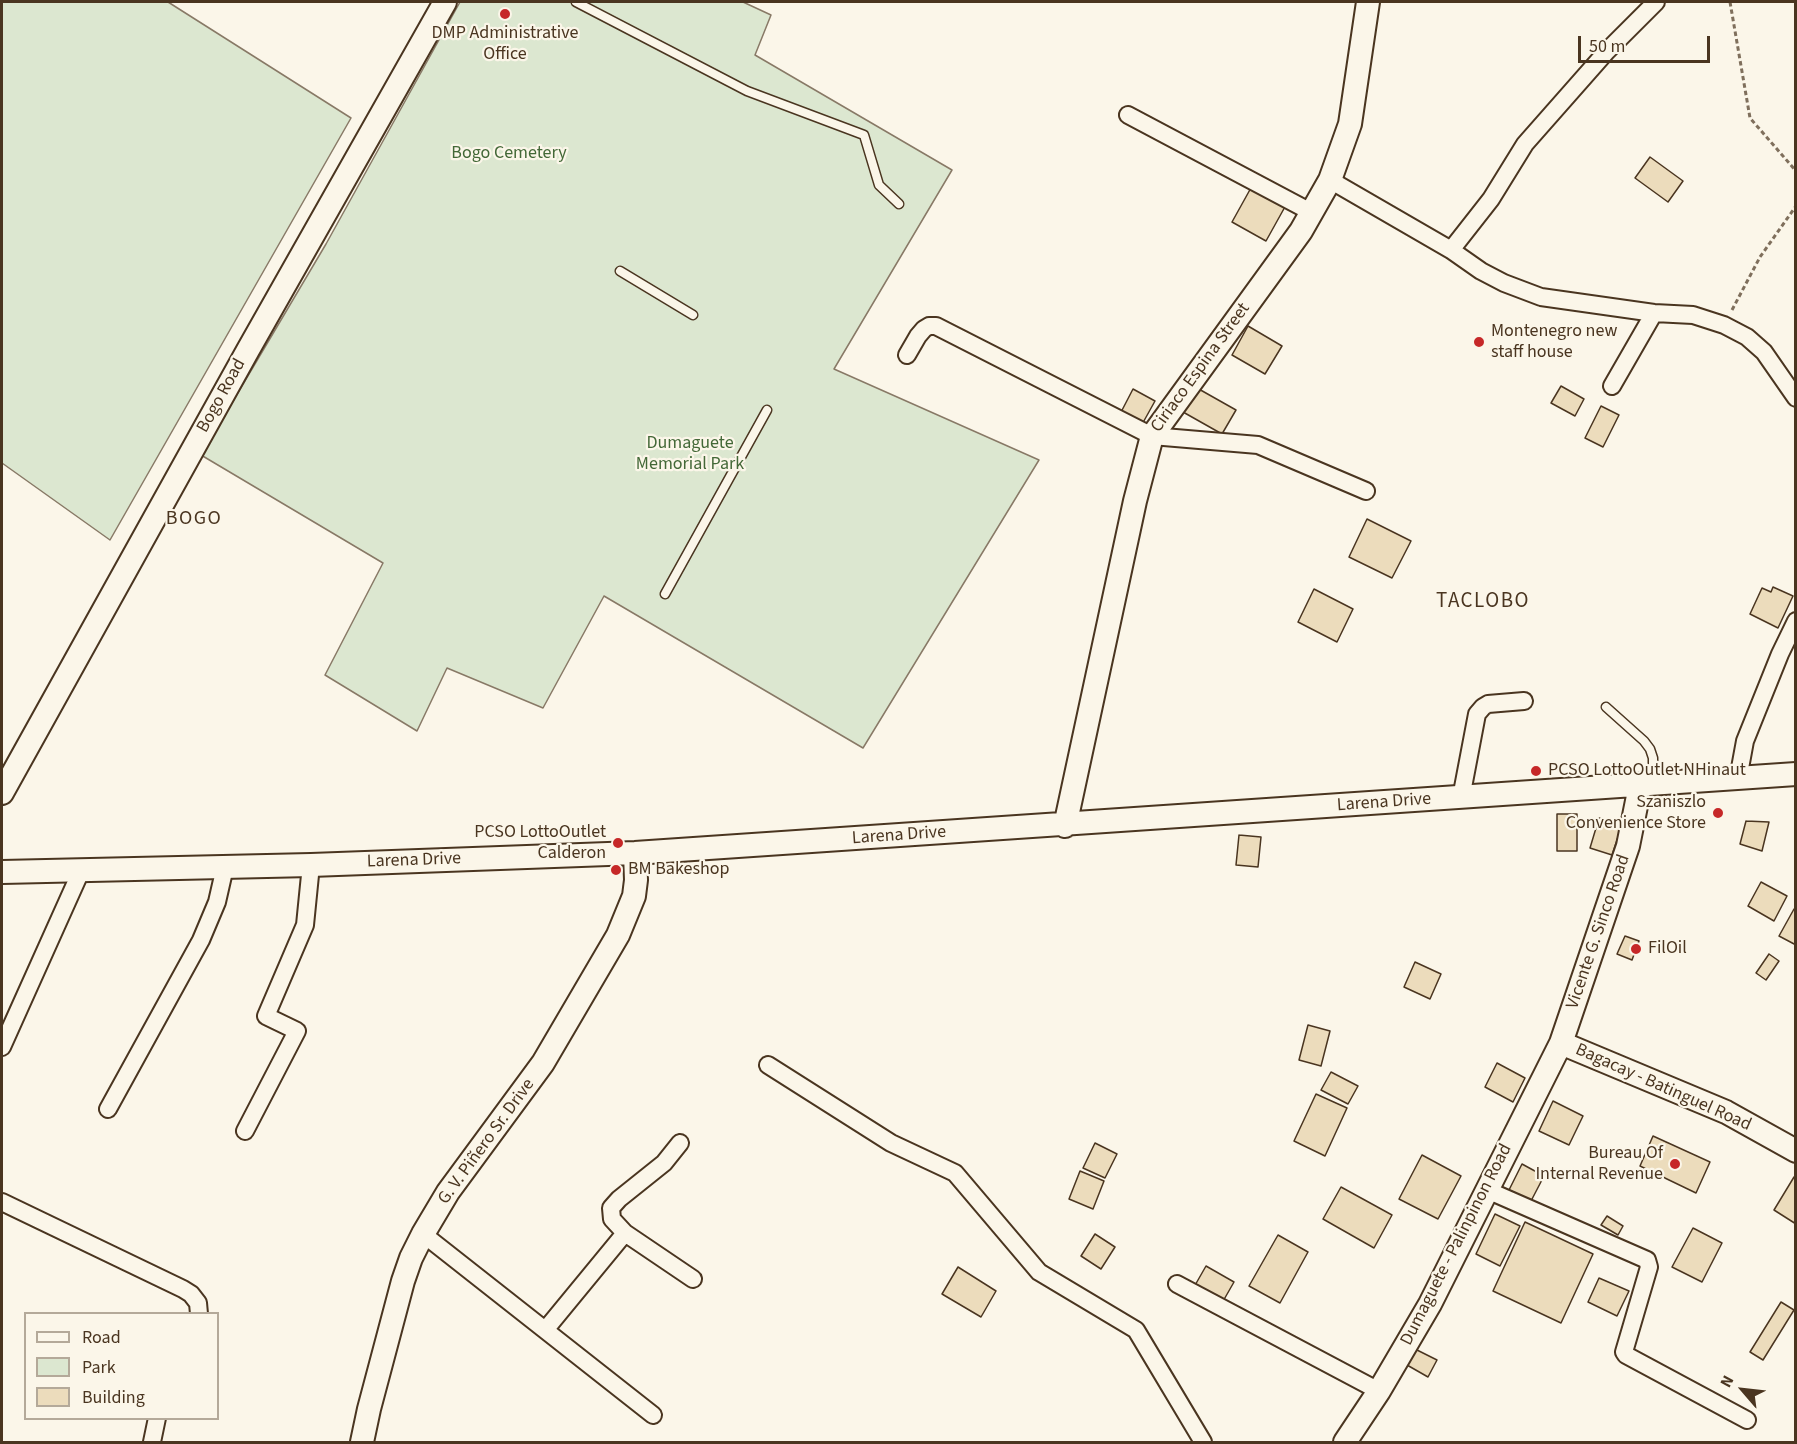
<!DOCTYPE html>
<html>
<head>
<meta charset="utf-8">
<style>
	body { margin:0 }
	#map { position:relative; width:1797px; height:1444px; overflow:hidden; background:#fbf6e9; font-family:"Source Sans 3",sans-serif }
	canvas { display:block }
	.frame { position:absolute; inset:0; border:3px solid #4a3520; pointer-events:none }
	.legend { position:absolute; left:24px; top:1312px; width:195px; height:108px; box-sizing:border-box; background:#fbf6e9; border:2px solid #b4a999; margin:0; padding:8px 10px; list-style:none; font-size:18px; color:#4a3520 }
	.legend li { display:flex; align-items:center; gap:12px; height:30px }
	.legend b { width:30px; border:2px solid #b4a999 }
	.north { position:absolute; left:1713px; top:1360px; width:60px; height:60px; -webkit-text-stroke:4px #fbf6e9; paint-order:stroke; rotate:298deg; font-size:16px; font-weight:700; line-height:24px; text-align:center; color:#4a3520 }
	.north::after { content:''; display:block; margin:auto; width:21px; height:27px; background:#4a3520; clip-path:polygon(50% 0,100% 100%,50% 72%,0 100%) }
	.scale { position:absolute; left:1578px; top:36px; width:132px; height:27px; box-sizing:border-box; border:3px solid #4a3520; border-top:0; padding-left:8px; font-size:18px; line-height:21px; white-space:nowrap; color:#4a3520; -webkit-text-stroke:4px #fbf6e9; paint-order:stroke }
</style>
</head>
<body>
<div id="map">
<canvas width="1797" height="1444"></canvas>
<div class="frame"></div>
<ul class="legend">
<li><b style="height:8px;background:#fbf6e9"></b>Road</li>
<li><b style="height:16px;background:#dce7d0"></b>Park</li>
<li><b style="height:16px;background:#ecdcbc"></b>Building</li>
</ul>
<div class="north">N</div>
<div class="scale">50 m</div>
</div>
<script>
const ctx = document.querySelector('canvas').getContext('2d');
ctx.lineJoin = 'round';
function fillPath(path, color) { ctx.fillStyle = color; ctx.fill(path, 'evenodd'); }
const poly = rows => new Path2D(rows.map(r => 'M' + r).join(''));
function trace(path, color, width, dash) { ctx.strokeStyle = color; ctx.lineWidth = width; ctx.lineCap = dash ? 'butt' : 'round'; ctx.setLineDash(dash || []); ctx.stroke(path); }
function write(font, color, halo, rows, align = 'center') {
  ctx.font = font + ' "Source Sans 3",sans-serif'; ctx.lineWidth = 4.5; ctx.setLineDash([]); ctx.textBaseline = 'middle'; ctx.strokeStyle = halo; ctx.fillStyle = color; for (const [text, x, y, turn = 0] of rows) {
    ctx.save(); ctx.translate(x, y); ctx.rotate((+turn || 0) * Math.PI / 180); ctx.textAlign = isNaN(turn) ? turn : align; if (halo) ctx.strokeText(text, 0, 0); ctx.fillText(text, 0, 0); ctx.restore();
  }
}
const green = poly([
	[2,2,168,2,351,118,110,540,2,463,2,2],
	[460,2,743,2,771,15,755,55,952,170,834,369,1039,460,863,748,604,596,543,708,447,668,417,731,325,675,383,563,201,455,326,244,460,2]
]);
const building = poly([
	[1650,157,1683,181,1668,202,1635,178,1650,157],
	[1252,186,1286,205,1266,241,1232,222,1252,186],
	[1248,326,1282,346,1265,374,1232,355,1248,326],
	[1561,386,1584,399,1575,416,1551,403,1561,386],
	[1197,388,1236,410,1222,434,1183,412,1197,388],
	[1133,389,1155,401,1140,428,1119,416,1133,389],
	[1601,406,1619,415,1603,447,1585,438,1601,406],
	[1367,519,1411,541,1392,578,1349,557,1367,519],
	[1773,587,1793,596,1778,628,1750,614,1762,588,1771,592,1773,587],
	[1314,589,1353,609,1337,642,1298,622,1314,589],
	[1557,814,1577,814,1577,851,1557,851,1557,814],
	[1599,818,1622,825,1612,855,1590,848,1599,818],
	[1746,821,1769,822,1762,851,1740,844,1746,821],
	[1239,835,1261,837,1258,867,1236,865,1239,835],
	[1761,882,1787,896,1774,921,1748,906,1761,882],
	[1794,909,1796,910,1796,945,1779,936,1794,909],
	[1625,936,1639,941,1632,960,1617,954,1625,936],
	[1769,954,1779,961,1766,980,1756,973,1769,954],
	[1415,962,1441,974,1430,999,1404,987,1415,962],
	[1308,1025,1330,1031,1321,1066,1299,1060,1308,1025],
	[1497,1063,1525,1078,1513,1102,1485,1087,1497,1063],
	[1331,1072,1358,1086,1348,1104,1321,1090,1331,1072],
	[1316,1094,1347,1108,1325,1156,1294,1141,1316,1094],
	[1553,1101,1583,1116,1569,1145,1539,1131,1553,1101],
	[1653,1136,1710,1162,1696,1193,1640,1166,1653,1136],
	[1095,1143,1117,1154,1105,1178,1083,1168,1095,1143],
	[1422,1155,1461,1176,1438,1219,1399,1199,1422,1155],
	[1522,1164,1544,1176,1531,1201,1509,1190,1522,1164],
	[1080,1171,1104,1181,1093,1209,1069,1199,1080,1171],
	[1794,1177,1796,1177,1796,1224,1774,1210,1794,1177],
	[1341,1187,1392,1215,1374,1248,1323,1219,1341,1187],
	[1495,1214,1520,1226,1500,1266,1476,1254,1495,1214],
	[1607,1216,1623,1226,1618,1235,1601,1225,1607,1216],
	[1525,1222,1593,1254,1561,1323,1493,1291,1525,1222],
	[1693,1228,1722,1243,1702,1282,1672,1267,1693,1228],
	[1095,1234,1115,1247,1101,1269,1081,1256,1095,1234],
	[1278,1235,1308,1252,1280,1303,1249,1286,1278,1235],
	[1206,1266,1234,1282,1222,1303,1194,1287,1206,1266],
	[958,1267,996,1291,981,1317,942,1294,958,1267],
	[1599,1278,1629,1291,1617,1316,1588,1302,1599,1278],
	[1781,1302,1794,1310,1763,1360,1750,1352,1781,1302],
	[1415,1349,1437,1360,1428,1377,1407,1365,1415,1349]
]);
const path = poly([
	[1730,2,1750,118,1796,171],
	[1732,310,1760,257,1796,206]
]);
const lane = poly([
	[576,2,747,91,864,135,879,185,899,204],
	[620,271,693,315],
	[665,594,767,410],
	[1606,707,1644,741,1650,749,1653,758,1653,784]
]);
const street = poly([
	[1128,115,1311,212],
	[1330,180,1451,250,1481,271,1504,283,1541,297,1654,313,1693,315,1724,325,1747,337,1764,352,1796,398],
	[1451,250,1491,199,1525,144,1607,51,1656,2],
	[907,355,918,336,924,329,929,326,936,326,1152,436,1258,445,1366,491],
	[1612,386,1654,313],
	[1738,779,1745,741,1780,654,1796,621],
	[1461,798,1477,714,1483,707,1488,704,1524,701],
	[2,1047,81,871],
	[768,1065,891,1143,955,1173,1039,1272,1136,1330,1203,1442],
	[108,1109,201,940,217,902,225,867],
	[245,1131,297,1031,266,1016,305,925,311,865],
	[1487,1190,1647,1260,1649,1267,1624,1352,1626,1355,1747,1420],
	[2,1202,183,1289,191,1294,198,1303,199,1314],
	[625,1233,693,1279],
	[423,1234,653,1415],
	[1177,1284,1379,1391],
	[546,1329,625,1233,612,1219,611,1208,619,1199,664,1163,680,1143],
	[152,1442,157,1418]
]);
const secondary = poly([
	[2,793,248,350,445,2],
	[1065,826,1135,501,1152,436,1301,231,1330,180,1350,124,1368,2],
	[2,872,311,865,635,853,1796,774],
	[1561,1043,1726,1112,1796,1151],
	[362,1442,369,1409,403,1281,411,1258,423,1234,448,1192,543,1063,618,935,634,896,636,880,635,853],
	[1345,1442,1379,1391,1430,1304,1561,1043,1628,846,1640,786]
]);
const markers = [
	[505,14,6,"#c62828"],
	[1479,342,6,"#c62828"],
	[1536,771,6,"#c62828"],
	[1718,813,6,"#c62828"],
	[618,843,6,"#c62828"],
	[616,870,6,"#c62828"],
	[1636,949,6,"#c62828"],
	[1675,1164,6,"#c62828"]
];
const poiNames = [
	["DMP Administrative",505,34,"center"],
	["Office",505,55,"center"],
	["Montenegro new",1491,332],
	["staff house",1491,353],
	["PCSO LottoOutlet NHinaut",1548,771],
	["Szaniszlo",1706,803,"right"],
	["Convenience Store",1706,824,"right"],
	["PCSO LottoOutlet",606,833,"right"],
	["Calderon",606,854,"right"],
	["BM Bakeshop",628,870],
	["FilOil",1648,949],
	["Bureau Of",1663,1154,"right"],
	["Internal Revenue",1663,1175,"right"]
];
const parkNames = [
	["Bogo Cemetery",509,154],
	["Dumaguete",690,444],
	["Memorial Park",690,465]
];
const streetNames = [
	["Ciriaco Espina Street",1201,368,-54],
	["Bogo Road",222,396,-61],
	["Larena Drive",1384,803,-4],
	["Larena Drive",899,836,-4],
	["Larena Drive",414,861,-2],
	["Vicente G. Sinco Road",1599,932,-71],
	["Bagacay - Batinguel Road",1663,1088,24],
	["G. V. Piñero Sr. Drive",487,1142,-54],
	["Dumaguete - Palinpinon Road",1457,1245,-63]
];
const neighbourhoodNames = [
	["BOGO",194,520]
];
const quarterNames = [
	["TACLOBO",1483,602]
];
fillPath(green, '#dce7d0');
trace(green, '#887966', 1.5);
fillPath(building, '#ecdcbc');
trace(building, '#4a3520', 1.5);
trace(lane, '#4a3520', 11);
trace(street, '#4a3520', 20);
trace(secondary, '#4a3520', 26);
trace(path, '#7f6f5c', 3, [4.5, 3]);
trace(lane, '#fbf6e9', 8);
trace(street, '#fbf6e9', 16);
trace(secondary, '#fbf6e9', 22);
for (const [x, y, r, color] of markers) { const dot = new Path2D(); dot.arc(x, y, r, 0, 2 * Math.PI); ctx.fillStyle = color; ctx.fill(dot); trace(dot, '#fbf6e9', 2); }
write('18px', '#4a3520', '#fbf6e9', poiNames, 'left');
write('18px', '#436837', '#fbf6e9', parkNames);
write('18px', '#4a3520', '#fbf6e9', streetNames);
ctx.letterSpacing = '1.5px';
write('20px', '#4a3520', '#fbf6e9', neighbourhoodNames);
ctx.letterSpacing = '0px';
ctx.letterSpacing = '1.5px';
write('21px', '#4a3520', '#fbf6e9', quarterNames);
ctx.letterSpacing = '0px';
</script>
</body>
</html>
